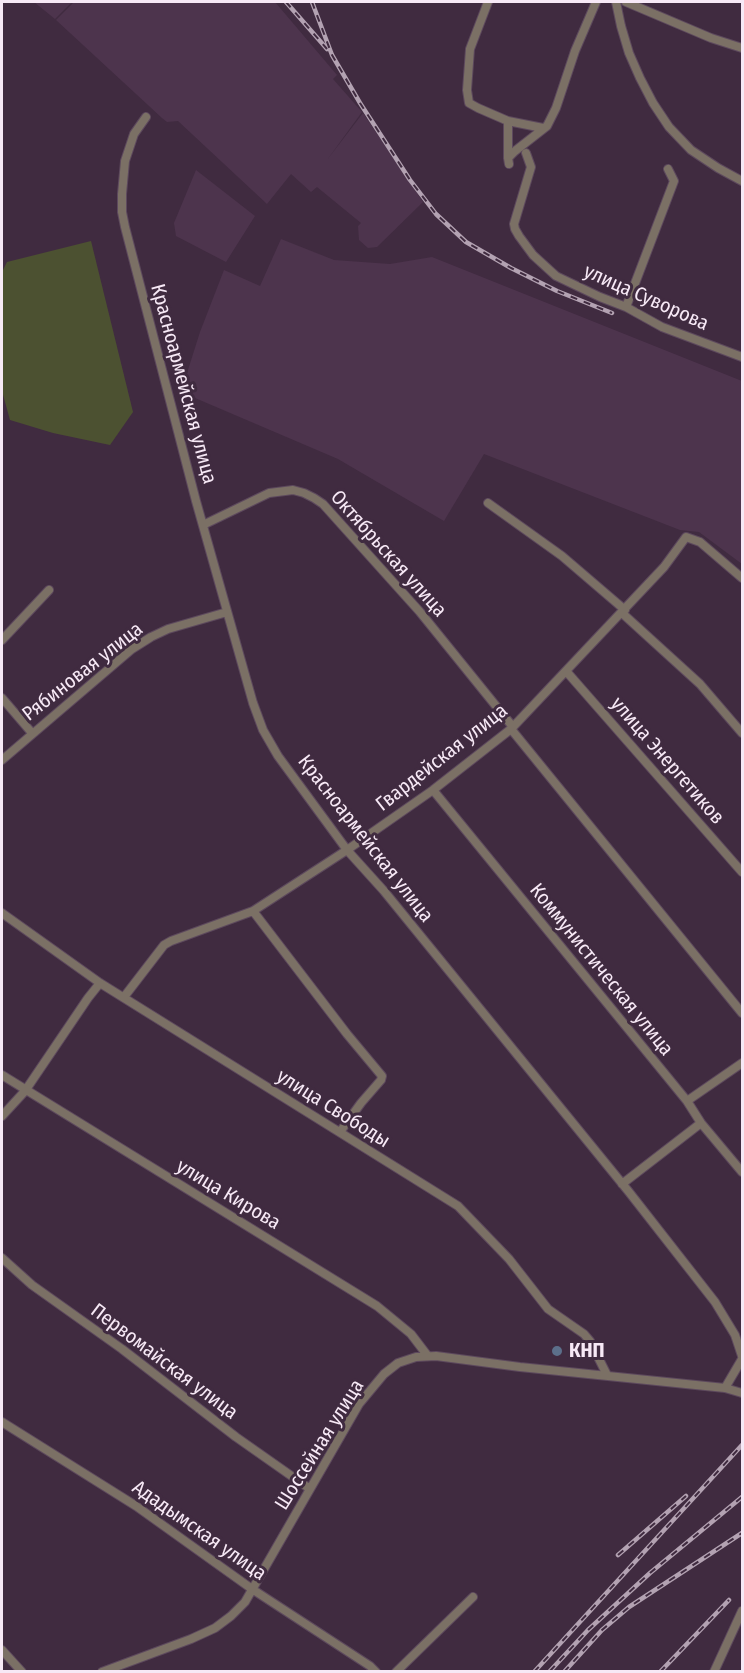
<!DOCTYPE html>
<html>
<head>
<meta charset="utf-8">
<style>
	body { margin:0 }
	#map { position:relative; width:744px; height:1673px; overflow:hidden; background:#402b40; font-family:"Fira Sans Condensed",sans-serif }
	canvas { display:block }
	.frame { position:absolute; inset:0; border:3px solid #f7e9f6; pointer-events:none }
</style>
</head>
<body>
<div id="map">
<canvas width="744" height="1673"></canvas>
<div class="frame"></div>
</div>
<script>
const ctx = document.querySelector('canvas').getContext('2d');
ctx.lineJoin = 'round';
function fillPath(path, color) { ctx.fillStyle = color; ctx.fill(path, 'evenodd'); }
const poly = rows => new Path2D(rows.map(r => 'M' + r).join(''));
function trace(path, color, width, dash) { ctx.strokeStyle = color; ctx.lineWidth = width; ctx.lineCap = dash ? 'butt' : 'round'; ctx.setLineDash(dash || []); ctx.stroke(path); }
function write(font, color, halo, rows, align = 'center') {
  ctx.font = font + ' "Fira Sans Condensed",sans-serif'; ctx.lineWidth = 6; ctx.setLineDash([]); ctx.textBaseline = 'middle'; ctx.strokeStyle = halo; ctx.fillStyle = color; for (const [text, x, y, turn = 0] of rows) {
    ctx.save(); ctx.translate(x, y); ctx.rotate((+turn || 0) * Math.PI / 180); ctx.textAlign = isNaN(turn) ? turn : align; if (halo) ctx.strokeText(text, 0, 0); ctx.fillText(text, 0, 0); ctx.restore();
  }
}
const built = poly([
	[34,2,72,2,55,19],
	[74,2,275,2,337,75,333,79,362,112,327,160,363,113,423,202,377,247,368,248,359,240,358,226,361,223,317,187,311,192,291,174,267,204,178,121,167,122,162,118,56,20],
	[196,170,255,216,226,262,176,236,174,223],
	[281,239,334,260,390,264,432,257,742,381,742,564,699,532,680,530,484,454,444,521,338,459,181,392,200,332,224,270,260,286]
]);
const green = poly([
	[91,241,133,412,110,445,53,433,10,420,2,391,2,272,7,262]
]);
const minor = poly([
	[488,2,470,49,467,90,469,103,478,108,508,121,543,128],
	[616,2,621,26,629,53,640,78,653,103,669,127,691,150,718,168,742,181],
	[626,2,711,38,742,48],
	[146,117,134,134,125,161,122,194,122,212,125,227,196,501,253,703,263,730,278,756,347,850,384,891,629,1192,715,1302,735,1335,742,1356],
	[508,121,508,158],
	[526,153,531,167,514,224,515,229,519,236,533,255,556,276,600,297,626,307,662,327,742,357],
	[509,164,508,158,515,151,547,126,556,108,575,51,596,2],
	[626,307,674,181,668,169],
	[488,503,562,556,625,610],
	[203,525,269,493,293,490,304,493,314,498,323,504,420,612,513,727],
	[622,613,700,684,742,733],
	[2,640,49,590],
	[566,671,742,872],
	[2,698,32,733],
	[511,729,742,1013],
	[2,760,132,649,151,637,168,629,227,612],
	[433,790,687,1101,701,1123,742,1172],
	[253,911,347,1034,382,1076,381,1080,361,1103,340,1132],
	[2,913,100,983,458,1206,509,1259,548,1309,584,1334,590,1341,607,1375],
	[124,997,164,945,171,941,253,911,347,850,433,790,511,729,664,567,686,537,700,542,742,578],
	[2,1075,377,1306,411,1334,427,1355],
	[687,1101,742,1063],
	[2,1116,25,1091,88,998,100,983],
	[622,1184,701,1123],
	[2,1258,32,1285,122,1349,236,1437,310,1489],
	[725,1388,742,1359],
	[2,1422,136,1506,252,1589,370,1666,376,1672],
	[2,1650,22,1672],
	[102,1672,191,1639,215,1628,231,1616,245,1602,359,1404,384,1374,398,1363,416,1357,436,1356,520,1367,725,1388,742,1393],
	[396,1672,473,1597],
	[714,1672,742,1611]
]);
const rail = poly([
	[286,2,327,49],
	[312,2,332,55,360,103,410,180,436,214,466,242,511,268,557,291,612,313],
	[618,1555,686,1496],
	[550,1671,588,1630,650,1573,742,1497],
	[534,1672,742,1445],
	[564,1672,602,1630,629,1607,742,1533],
	[660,1672,729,1600]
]);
const markers = [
	[557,1351,6,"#5c6f8a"]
];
const streetNames = [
	["улица Суворова",646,298,24],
	["Красноармейская улица",183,384,75],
	["Октябрьская улица",388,554,48],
	["Рябиновая улица",83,672,-38],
	["Гвардейская улица",442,758,-38],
	["улица Энергетиков",667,761,49],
	["Красноармейская улица",365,839,52],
	["Коммунистическая улица",601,970,51],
	["улица Свободы",333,1109,32],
	["улица Кирова",228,1195,31],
	["Первомайская улица",164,1362,37],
	["Шоссейная улица",320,1445,-58],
	["Ададымская улица",199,1531,35]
];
const poiNames = [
	["КНП",569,1351]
];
fillPath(built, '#4d344d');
fillPath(green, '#4c5131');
trace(minor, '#5d495d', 10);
trace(minor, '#7b7065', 8);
trace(rail, '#b3a2b2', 4.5);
trace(rail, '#402b40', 2, [7]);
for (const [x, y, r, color] of markers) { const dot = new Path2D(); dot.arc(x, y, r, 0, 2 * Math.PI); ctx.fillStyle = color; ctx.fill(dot); trace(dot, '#402b40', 2); }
write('20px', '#f7e9f6', '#402b40', streetNames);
write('bold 20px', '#f7e9f6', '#402b40', poiNames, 'left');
</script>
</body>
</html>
